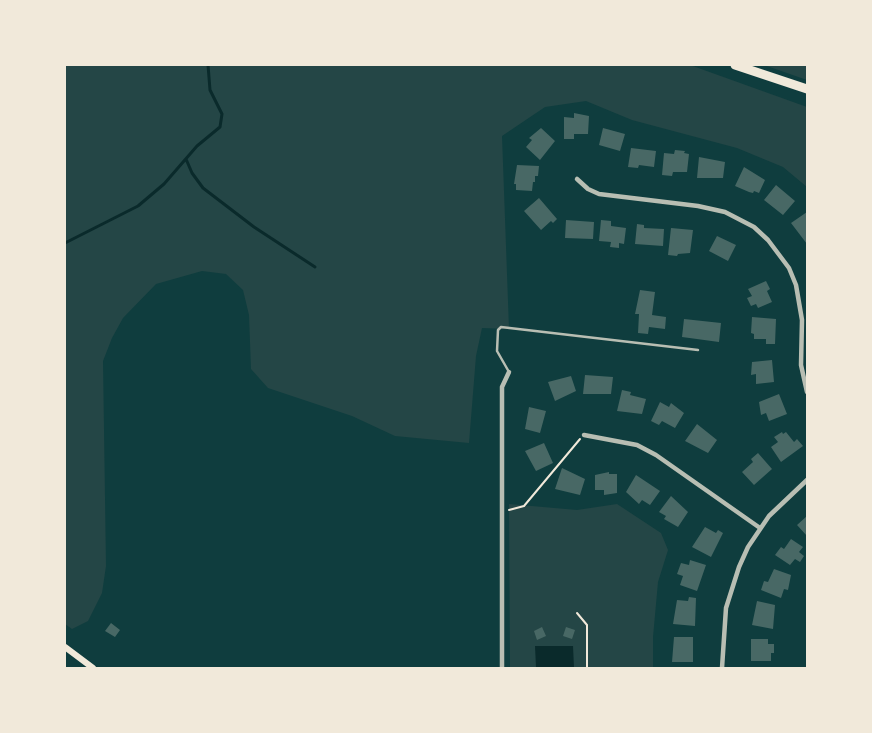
<!DOCTYPE html>
<html>
<head>
<meta charset="utf-8">
<style>
	body { margin:0 }
	#map { position:relative; width:872px; height:733px; overflow:hidden; background:#0f3d3e; font-family:Ubuntu,sans-serif }
	canvas { display:block }
	.frame { position:absolute; inset:0; border:66px solid #f1e9da; pointer-events:none }
</style>
</head>
<body>
<div id="map">
<canvas width="872" height="733"></canvas>
<div class="frame"></div>
</div>
<script>
const ctx = document.querySelector('canvas').getContext('2d');
ctx.lineJoin = 'round';
function fillPath(path, color) { ctx.fillStyle = color; ctx.fill(path, 'evenodd'); }
const poly = rows => new Path2D(rows.map(r => 'M' + r).join(''));
function trace(path, color, width, dash) { ctx.strokeStyle = color; ctx.lineWidth = width; ctx.lineCap = dash ? 'butt' : 'round'; ctx.setLineDash(dash || []); ctx.stroke(path); }
const green = poly([
	[65,65,690,65,807,107,807,187,783,167,737,148,632,120,586,101,545,107,502,136,509,329,482,328,476,356,469,443,395,436,352,416,268,388,251,369,249,315,243,290,226,274,202,271,156,284,123,318,112,338,103,361,106,566,102,593,88,621,72,629,65,624],
	[764,65,807,65,807,80],
	[509,504,577,510,617,504,661,533,668,550,658,582,653,637,653,668,510,668]
]);
const water = poly([
	[535,646,573,646,574,668,536,667]
]);
const stream = poly([
	[186,159,192,173,203,188,254,227,315,267],
	[65,243,138,206,164,184,197,146,220,127,222,114,210,90,208,65]
]);
const building = poly([
	[574,113,589,116,588,134,574,134,574,139,564,139,564,117,574,118],
	[541,128,555,141,540,160,526,147,532,140,529,138],
	[603,128,625,134,620,151,599,145],
	[631,148,656,151,654,167,639,165,638,168,628,167],
	[675,150,685,151,684,153,689,154,687,172,673,172,672,176,662,175,664,153,674,154],
	[699,157,725,162,723,178,697,178],
	[517,165,539,166,538,176,535,176,535,182,533,182,532,191,516,190,516,184,514,184],
	[744,167,765,180,759,193,754,191,753,193,749,192,735,186],
	[776,185,795,201,783,215,764,200],
	[539,198,557,219,553,223,551,221,541,230,524,211],
	[807,212,807,244,791,223],
	[566,220,594,222,593,239,565,238],
	[601,220,611,221,611,226,626,228,624,244,619,243,619,248,610,247,611,242,599,241],
	[637,224,644,225,644,228,664,229,663,246,635,244],
	[671,228,693,230,690,253,678,254,677,256,668,255],
	[717,236,736,245,728,261,709,251],
	[766,281,770,289,767,291,772,302,758,308,756,304,751,306,747,298,752,296,748,289],
	[640,290,655,292,652,315,666,317,665,329,649,327,648,334,638,333,639,314,635,314],
	[752,317,776,319,775,344,766,344,766,339,754,339,754,334,751,333],
	[684,319,721,323,719,342,682,337],
	[772,360,774,382,756,384,756,374,751,375,752,362],
	[585,375,613,377,611,394,583,394],
	[571,376,576,391,555,401,548,382],
	[622,390,631,392,630,395,646,399,642,414,617,411],
	[779,394,787,414,769,421,766,413,761,415,759,402],
	[660,402,669,407,671,403,684,413,675,428,662,421,659,425,651,421],
	[529,407,546,411,540,433,525,429],
	[697,424,717,440,708,453,685,441],
	[782,432,783,434,786,432,794,442,797,439,803,446,781,462,771,447,778,442,774,437],
	[544,443,553,463,536,471,525,451],
	[758,453,772,469,754,485,742,472,753,462,751,459],
	[562,468,585,479,580,495,555,489],
	[609,472,609,474,617,474,617,493,604,495,604,490,595,490,595,475],
	[636,475,660,491,650,505,642,500,639,504,626,492],
	[671,496,688,512,678,527,664,519,666,516,659,512],
	[807,516,807,536,797,525],
	[705,527,716,533,718,530,723,533,711,557,692,547],
	[791,539,803,547,799,552,804,556,800,562,795,559,790,565,775,555,781,547,784,549],
	[690,560,706,565,697,591,680,585,683,576,677,574,681,563,689,565],
	[774,569,791,575,788,590,784,589,781,598,761,590,764,581,768,582],
	[689,597,696,598,695,626,673,624,677,600,688,601],
	[757,601,775,605,773,629,752,625],
	[111,623,120,630,115,637,105,631],
	[542,627,546,636,537,640,534,631],
	[566,627,575,630,572,639,563,636],
	[674,637,693,637,693,662,672,662],
	[751,639,768,639,768,644,774,644,774,653,771,653,771,661,751,661]
]);
const path = poly([
	[509,510,524,506,580,439],
	[577,613,587,625,587,668]
]);
const service = poly([
	[509,372,497,351,498,330,501,327,698,350]
]);
const minor = poly([
	[577,179,588,189,599,194,698,206,725,212,754,227,768,240,789,268,796,285,802,320,801,365,807,392],
	[584,435,637,445,656,455,760,528],
	[502,668,502,387,509,372],
	[722,668,726,608,739,567,748,547,769,516,807,480]
]);
const secondary = poly([
	[65,647,93,668]
]);
const motorway = poly([
	[735,65,807,89]
]);
fillPath(green, '#244646');
fillPath(water, '#0a2a2b');
trace(stream, '#0a2a2b', 3);
fillPath(building, '#486865');
trace(path, '#f1e9da', 2);
trace(service, '#b8beb3', 2.5);
trace(minor, '#b8beb3', 4.5);
trace(secondary, '#f1e9da', 6);
trace(motorway, '#f1e9da', 9);
</script>
</body>
</html>
